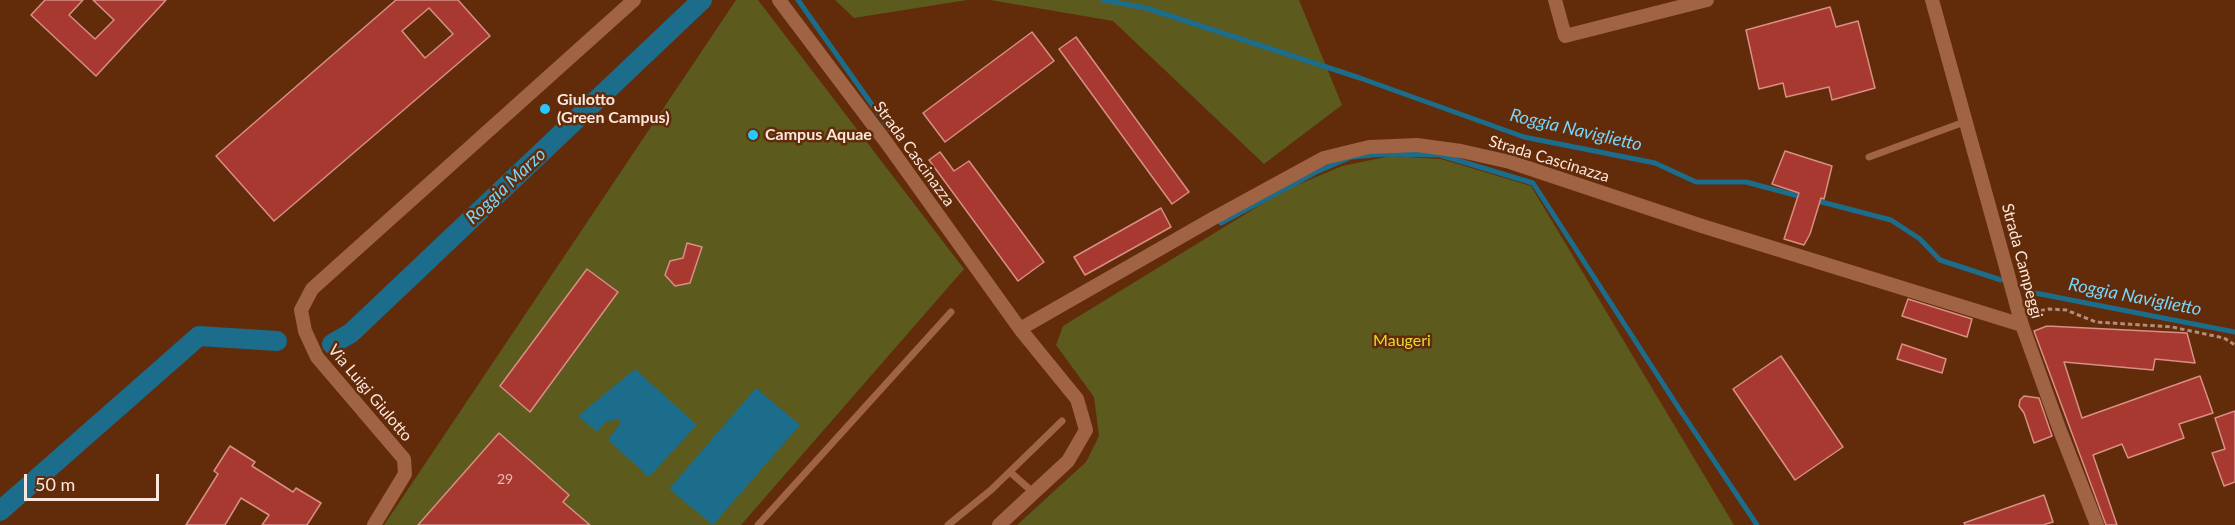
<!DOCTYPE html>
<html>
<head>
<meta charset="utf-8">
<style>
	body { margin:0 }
	#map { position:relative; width:2235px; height:525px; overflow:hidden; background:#622b0a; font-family:Lato,sans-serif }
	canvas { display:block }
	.scale { position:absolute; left:24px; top:474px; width:135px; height:27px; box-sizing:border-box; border:3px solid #fce7dd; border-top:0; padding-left:8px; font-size:18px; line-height:21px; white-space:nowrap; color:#fce7dd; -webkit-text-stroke:4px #622b0a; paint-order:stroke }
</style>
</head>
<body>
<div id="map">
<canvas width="2235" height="525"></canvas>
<div class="scale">50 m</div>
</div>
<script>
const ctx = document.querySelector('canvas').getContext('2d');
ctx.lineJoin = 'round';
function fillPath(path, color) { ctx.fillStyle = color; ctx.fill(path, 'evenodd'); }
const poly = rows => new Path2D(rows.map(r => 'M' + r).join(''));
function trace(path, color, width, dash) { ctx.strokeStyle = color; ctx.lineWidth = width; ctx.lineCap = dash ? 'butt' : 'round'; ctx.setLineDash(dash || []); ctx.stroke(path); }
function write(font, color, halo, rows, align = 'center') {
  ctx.font = font + ' Lato,sans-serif'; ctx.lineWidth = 5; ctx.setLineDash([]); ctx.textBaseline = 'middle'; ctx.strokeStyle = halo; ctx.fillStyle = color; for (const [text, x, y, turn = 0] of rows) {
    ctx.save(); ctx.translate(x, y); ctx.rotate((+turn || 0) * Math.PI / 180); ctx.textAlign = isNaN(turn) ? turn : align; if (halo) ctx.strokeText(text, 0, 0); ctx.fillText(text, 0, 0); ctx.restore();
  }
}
const green = poly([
	[736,0,758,0,964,269,741,525,384,525],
	[835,0,967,0,854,18],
	[990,0,1299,0,1342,105,1264,164,1113,21],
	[1390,156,1441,159,1531,186,1734,525,1017,525,1086,462,1099,436,1094,397,1056,345,1063,326,1283,191,1342,166]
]);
const water = poly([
	[635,369,697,425,649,477,608,440,621,422,617,419,606,422,597,432,578,416],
	[756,388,800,425,713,525,669,489]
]);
const stream = poly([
	[798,0,890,130],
	[1103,0,1146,8,1360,78,1524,137,1655,163,1696,182,1746,182,1802,197],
	[1814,200,1891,220,1920,239,1940,260,2001,280],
	[1221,223,1316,172,1351,157,1385,154,1440,155,1533,183,1680,410,1757,525],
	[2030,292,2235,332]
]);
const canal = poly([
	[332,344,351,333,702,0],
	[0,511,199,336,277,341]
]);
const building = poly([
	[45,0,83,0,69,15,95,39,114,20,93,0,166,0,96,76,31,15,45,0],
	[396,0,458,0,490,36,274,221,216,156,396,0],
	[429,8,453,34,425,58,402,31,429,8],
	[1830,7,1836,27,1858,21,1875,88,1832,100,1829,87,1786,97,1783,83,1759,89,1746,30,1830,7],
	[1032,32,1054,61,945,142,923,113,1032,32],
	[1076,37,1189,192,1172,204,1059,49,1076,37],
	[1785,151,1832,166,1824,199,1821,198,1810,234,1804,245,1784,239,1799,193,1772,184,1785,151],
	[940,152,954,171,969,161,1044,262,1018,281,929,160,940,152],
	[1161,208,1171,227,1085,275,1074,257,1161,208],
	[687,243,702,247,690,283,675,286,665,275,670,261,683,258,687,243],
	[587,269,618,292,530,412,500,386,587,269],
	[1908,299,1972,319,1967,337,1902,316,1908,299],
	[2047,326,2187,333,2195,363,2155,359,2153,370,2064,362,2082,418,2200,376,2213,413,2179,424,2184,438,2128,458,2122,444,2093,455,2117,525,2106,525,2034,331,2047,326],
	[1902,344,1946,359,1942,373,1897,359,1902,344],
	[1781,356,1843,447,1795,480,1733,389,1781,356],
	[2024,396,2039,398,2052,436,2034,443,2024,413,2019,406,2020,400,2024,396],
	[2235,411,2235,482,2224,486,2212,453,2225,449,2215,418,2235,411],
	[499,433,569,495,563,502,590,525,418,525,499,433],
	[230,446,255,462,252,466,293,492,296,488,321,503,307,525,262,525,269,515,241,498,225,525,186,525,218,474,214,471,230,446],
	[2044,495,2053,522,2043,525,1965,525,1964,523,2044,495]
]);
const path = poly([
	[2033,312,2049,309,2066,310,2096,322,2172,327,2224,338,2235,345]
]);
const lane = poly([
	[1869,157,1967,121],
	[1010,472,1035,494],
	[758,525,951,312],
	[948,525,991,490,1062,421]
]);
const street = poly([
	[779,0,886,142,1020,329,1077,399,1086,430,1068,461,999,525],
	[1555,0,1565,36,1707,0],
	[1932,0,2022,325,2059,428,2097,525],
	[1020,329,1212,219,1324,158,1369,147,1417,145,1461,151,1510,162,1702,226,2022,325],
	[374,525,405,474,404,459,317,357,305,331,301,310,312,289,634,0]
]);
const markers = [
	[545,109,6,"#28c8ff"],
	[753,135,6,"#28c8ff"]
];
const numberNames = [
	["29",505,479]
];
const poiNames = [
	["Giulotto",557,100],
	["(Green Campus)",557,118],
	["Campus Aquae",765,135]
];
const streetNames = [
	["Strada Cascinazza",914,154,54],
	["Strada Cascinazza",1549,159,17],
	["Strada Campeggi",2022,261,75],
	["Via Luigi Giulotto",370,393,50]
];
const parkNames = [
	["Maugeri",1402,341]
];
const waterNames = [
	["Roggia Naviglietto",1576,130,13],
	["Roggia Marzo",506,186,-43],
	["Roggia Naviglietto",2135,297,11]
];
fillPath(green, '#5c5a1d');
fillPath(water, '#1b6d8b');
trace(stream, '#1b6d8b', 5);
trace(canal, '#1b6d8b', 20);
fillPath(building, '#a73931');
trace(building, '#d88f86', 1.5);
trace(path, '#b38e7a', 3, [4.5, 3]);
trace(lane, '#a06344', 7);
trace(street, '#a06344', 14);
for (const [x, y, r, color] of markers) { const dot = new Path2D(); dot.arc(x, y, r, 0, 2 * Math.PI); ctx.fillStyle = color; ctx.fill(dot); trace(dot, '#622b0a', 2); }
write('14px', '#e7bcb2', null, numberNames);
write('bold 16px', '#fce7dd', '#622b0a', poiNames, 'left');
write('16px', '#fce7dd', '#622b0a', streetNames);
write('16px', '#e3dd31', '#622b0a', parkNames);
write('italic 18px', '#77d6fe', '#622b0a', waterNames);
</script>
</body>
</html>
